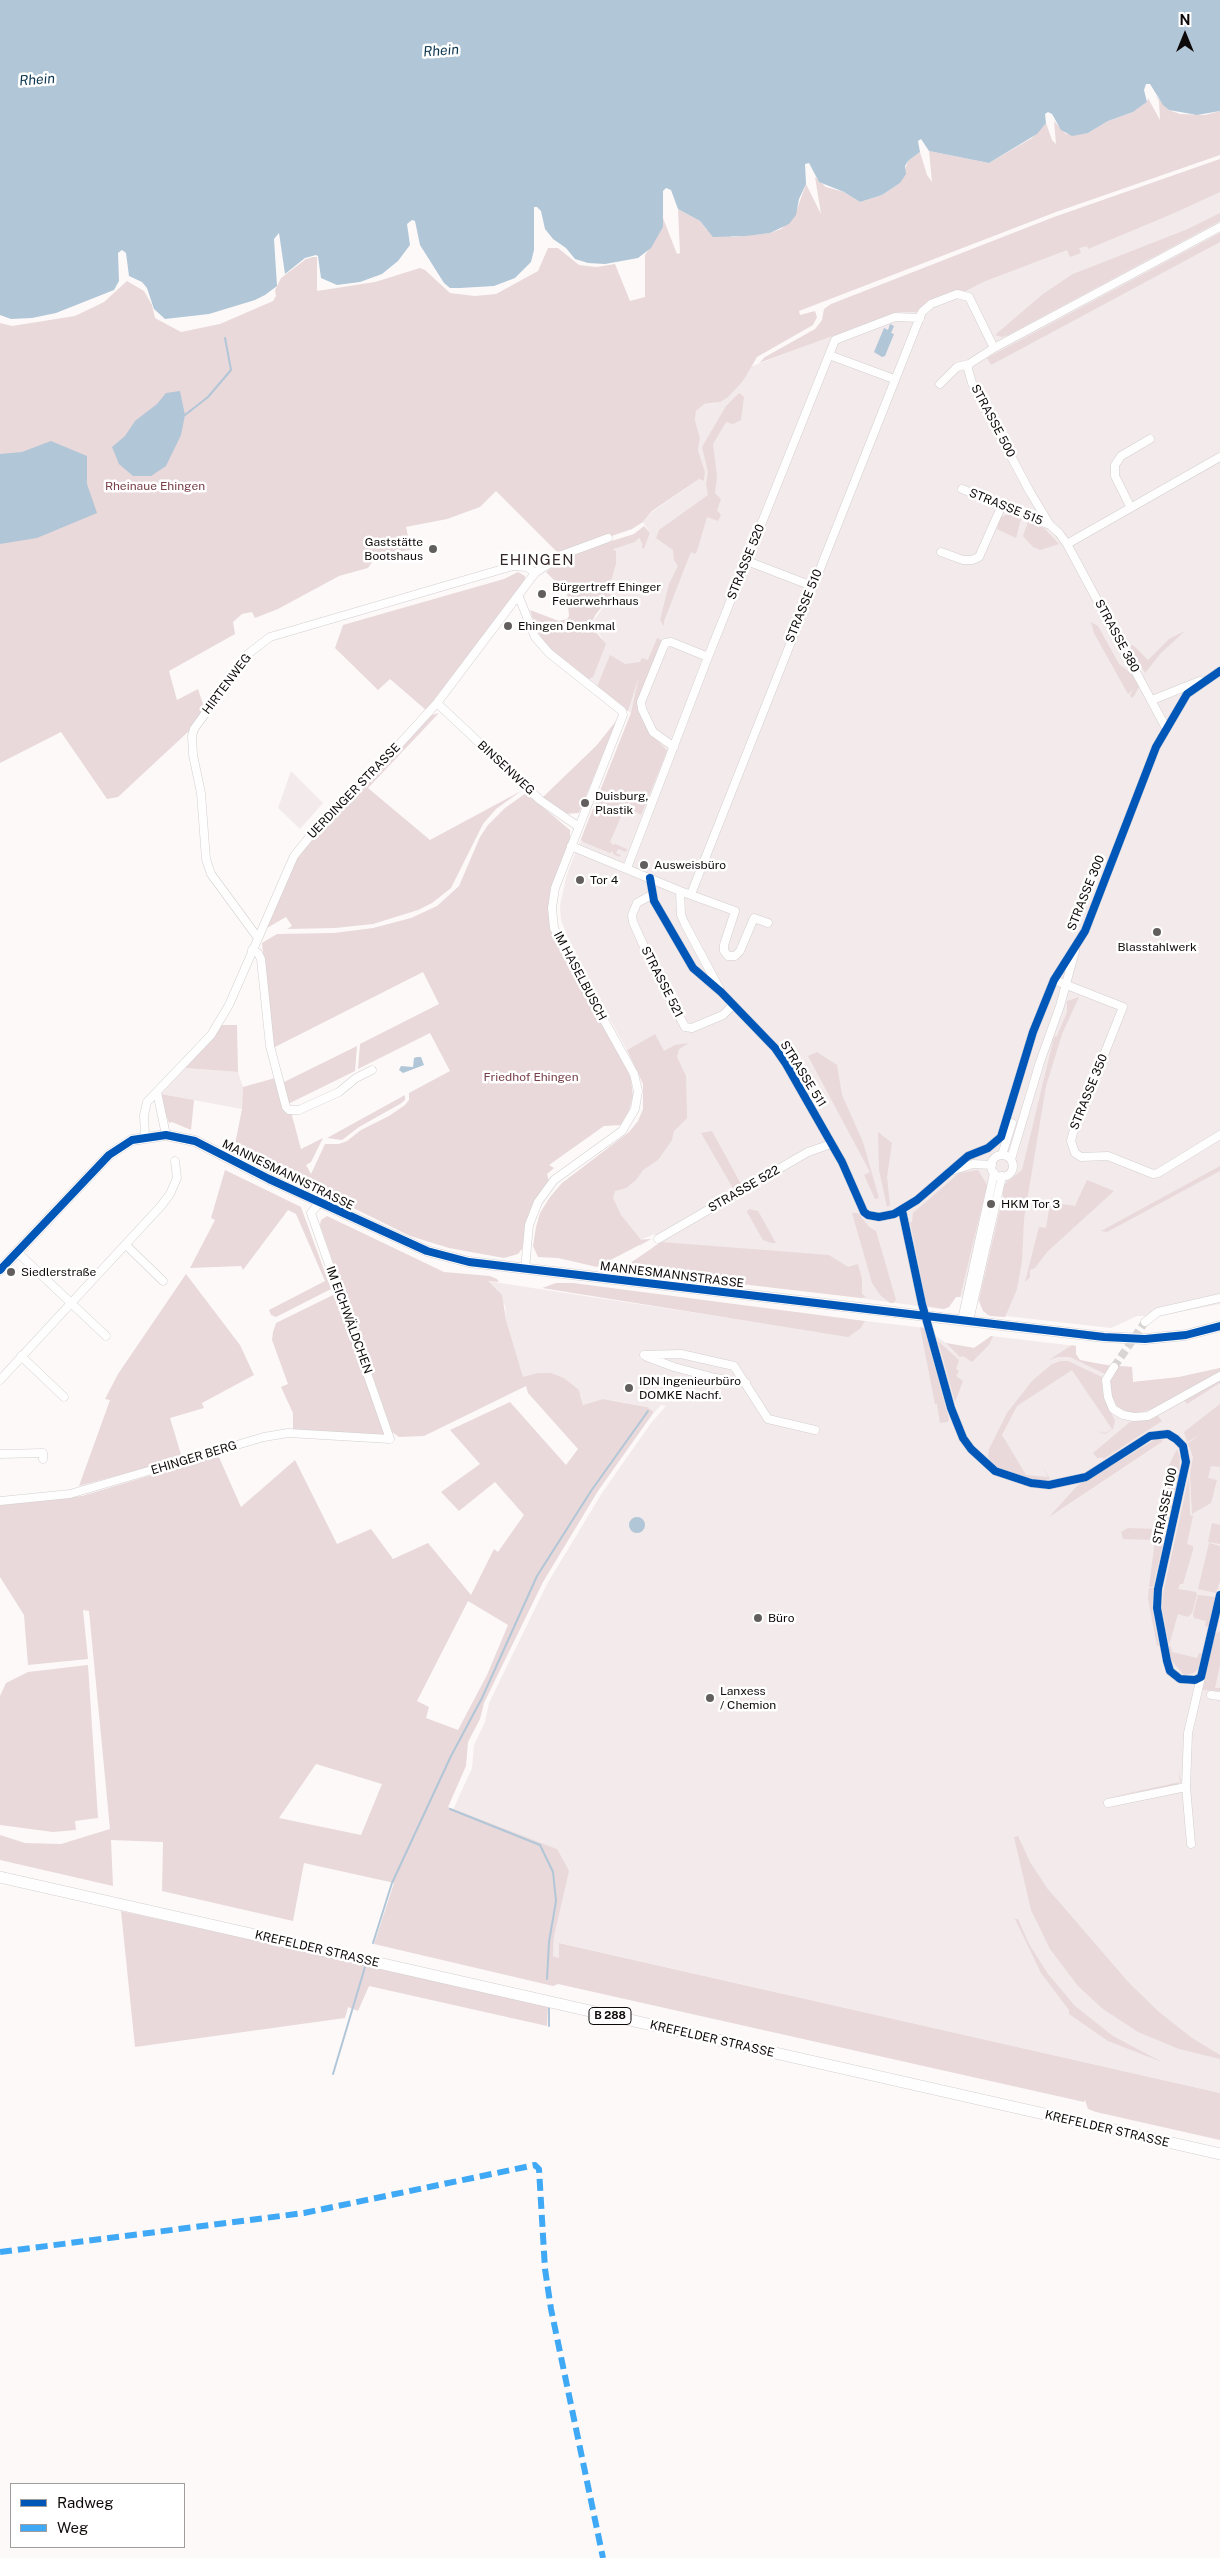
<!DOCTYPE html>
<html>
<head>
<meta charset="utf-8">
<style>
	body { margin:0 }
	#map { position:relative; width:1220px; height:2558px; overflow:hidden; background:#fdf9f9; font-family:"Public Sans",sans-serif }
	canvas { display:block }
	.legend { position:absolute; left:10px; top:2483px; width:175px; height:65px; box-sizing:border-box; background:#fff; border:1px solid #9f9d9d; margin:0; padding:6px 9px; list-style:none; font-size:15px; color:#0f0a0a }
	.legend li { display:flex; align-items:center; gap:10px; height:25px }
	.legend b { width:25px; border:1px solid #9f9d9d }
	.north { position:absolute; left:1160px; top:10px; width:50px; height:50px; -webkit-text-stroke:4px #fff; paint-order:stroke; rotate:0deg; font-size:14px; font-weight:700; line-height:20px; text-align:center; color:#0f0a0a }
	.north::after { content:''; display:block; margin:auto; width:18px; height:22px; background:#0f0a0a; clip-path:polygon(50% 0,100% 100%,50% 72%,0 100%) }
</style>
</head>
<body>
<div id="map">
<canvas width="1220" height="2558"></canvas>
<ul class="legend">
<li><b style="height:6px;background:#0057b8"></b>Radweg</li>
<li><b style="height:6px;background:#3fa9f5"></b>Weg</li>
</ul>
<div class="north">N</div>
</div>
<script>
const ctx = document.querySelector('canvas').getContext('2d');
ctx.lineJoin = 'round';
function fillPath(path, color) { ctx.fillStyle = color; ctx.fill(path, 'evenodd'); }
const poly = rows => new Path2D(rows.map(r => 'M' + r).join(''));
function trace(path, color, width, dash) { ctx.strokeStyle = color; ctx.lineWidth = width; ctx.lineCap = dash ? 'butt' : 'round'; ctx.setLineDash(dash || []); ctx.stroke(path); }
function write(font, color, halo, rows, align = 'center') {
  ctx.font = font + ' "Public Sans",sans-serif'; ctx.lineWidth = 5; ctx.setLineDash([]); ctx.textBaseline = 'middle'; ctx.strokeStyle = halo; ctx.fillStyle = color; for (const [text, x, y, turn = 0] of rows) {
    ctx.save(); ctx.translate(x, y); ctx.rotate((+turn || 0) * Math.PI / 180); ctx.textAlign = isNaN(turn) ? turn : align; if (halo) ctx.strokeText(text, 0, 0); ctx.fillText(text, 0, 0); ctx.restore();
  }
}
const built = poly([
	[1220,188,1220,1304,1159,1316,1137,1316,1111,1328,1006,1316,1005,1317,987,1315,981,1307,978,1300,960,1297,956,1297,949,1307,940,1309,859,1298,698,1254,652,1248,660,1242,655,1234,642,1239,651,1239,640,1246,598,1191,658,1141,655,1034,627,1050,576,959,561,920,560,905,567,874,631,713,588,680,591,679,602,637,590,625,611,597,608,592,616,564,616,551,613,548,635,542,639,538,642,543,642,548,644,549,650,533,643,522,652,512,699,479,704,481,705,472,698,450,700,438,695,420,696,411,703,404,716,403,743,381,750,367],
	[291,771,323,803,300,829,278,808],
	[185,1068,238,1072,243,1087,242,1109,161,1094],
	[487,1281,847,1336,861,1328,865,1321,934,1329,936,1336,946,1343,974,1348,980,1345,991,1336,1076,1346,1076,1354,1080,1360,1089,1363,1132,1367,1133,1382,1179,1377,1220,1368,1220,2093,560,1943,559,1958,553,1956,557,1849,453,1810,472,1768,474,1745,485,1722,489,1703,547,1584,602,1493,651,1423,666,1406,661,1405,653,1414,654,1412,647,1407,617,1401,603,1399,583,1405,581,1395,564,1378,556,1376,523,1378,506,1320,505,1306]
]);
const green = poly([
	[1155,95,1169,110,1180,114,1205,115,1220,111,1220,155,1056,212,799,311,800,315,815,311,817,317,813,325,757,357,743,381,727,398,720,402,704,404,696,411,695,420,700,438,698,450,705,472,704,481,699,479,652,511,643,522,632,529,559,554,496,491,480,507,447,519,406,527,411,550,382,554,374,559,368,568,339,576,278,609,255,618,252,612,242,614,233,622,235,634,169,671,177,700,198,689,205,710,189,731,118,797,107,799,61,732,0,763,0,323,12,326,75,316,104,302,127,281,144,291,152,305,155,318,181,332,220,324,273,301,276,296,275,290,281,278,306,259,313,257,317,257,317,291,375,282,420,268,425,270,450,293,475,296,496,294,538,271,548,248,558,248,579,265,597,267,615,264,630,301,645,297,645,255,663,227,663,218,677,254,680,253,678,209,700,221,707,230,733,237,770,233,781,229,795,215,806,184,821,214,815,177,826,187,844,192,860,202,882,195,900,183,908,161,920,152,927,175,932,182,929,151,989,163,1032,138,1046,123,1052,140,1056,144,1054,121,1066,134,1088,133,1108,121,1133,112,1147,102,1148,98,1160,120,1159,101],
	[1220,159,1220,192,1172,214,1088,249,1087,246,1079,248,1081,253,1070,257,1067,250,983,282,964,292,957,291,916,312,898,312,759,363,765,357,815,329,822,320,824,309,831,304,1054,217],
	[1220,213,1220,221,1008,335,1002,337,995,335,1043,294,1073,274,1188,229],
	[1220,233,1220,242,991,365,987,358],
	[739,393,744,397,741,420,733,424,726,422,713,444,717,477,715,493,721,499,717,510,721,515,718,521,707,517,697,551,695,554,691,552,685,567,664,621,664,626,660,620,669,584,678,566,674,560,673,550,656,538,659,530,708,495,706,485,708,472,702,447,726,406],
	[1008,514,1021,519,1016,538,997,529,999,518],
	[1028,522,1044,528,1059,544,1040,550,1033,547,1023,536],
	[644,526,650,533,644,549,642,548,642,543,639,538,635,542,613,549,616,551,616,564,608,592,611,596,596,614,590,625,606,644,593,677,588,680,559,658,543,641,536,628,530,610,559,621,567,619,569,616,567,593,546,572,567,555,634,534],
	[518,572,525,576,525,581,426,710,390,679,378,690,335,648,343,625,504,579],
	[1091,622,1098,626,1119,664,1131,673,1136,681,1139,687,1134,696,1131,698,1130,695,1133,690,1128,694,1094,633],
	[1185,631,1161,653,1145,673,1129,645,1133,645,1148,660,1169,639],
	[657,638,663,641,639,701,650,732,667,751,641,815,633,810,622,814,610,842,613,845,615,844,627,849,626,852,618,849,616,853,621,855,619,857,613,854,613,851,610,853,583,842,581,839,631,713,639,676,628,711,597,687,610,655,625,664,640,662,642,658,648,660],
	[439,713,368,788,430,840,521,791,496,809,483,824,451,888,432,903,418,910,373,924,335,928,287,929,292,926,286,917,267,928,265,932,291,866,302,848,432,715],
	[617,720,579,813,565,814,543,797,596,746],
	[526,793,570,830,570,839,550,896,551,927,557,945,574,977,627,1068,631,1079,633,1096,629,1111,621,1125,604,1126,549,1165,554,1168,547,1174,549,1181,532,1206,522,1249,518,1254,504,1258,449,1248,410,1236,234,1149,242,1109,243,1087,275,1078,285,1112,291,1112,301,1149,323,1138,311,1162,306,1165,311,1174,325,1144,339,1144,347,1141,361,1130,389,1116,405,1105,409,1100,409,1093,450,1071,430,1033,358,1069,360,1044,439,1004,423,972,273,1048,262,943,277,934,334,933,373,928,411,918,437,906,459,886,480,837,488,825,505,808],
	[1079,997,1062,1034,1046,1086,1024,1219,1022,1261,1017,1289,1005,1317,990,1316,983,1311,979,1300,1003,1197,1003,1188,1006,1183,1022,1170,1054,1037,1057,1036,1067,1012,1067,1001],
	[221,1025,237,1025,238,1072,185,1068,215,1035],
	[655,1034,664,1051,675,1045,689,1043,679,1049,677,1057,686,1076,687,1118,674,1131,672,1140,658,1160,643,1170,636,1180,626,1188,615,1191,613,1198,621,1215,641,1240,651,1239,597,1267,558,1258,538,1257,533,1246,536,1227,540,1213,550,1197,562,1183,629,1132,638,1121,643,1109,643,1084,627,1050],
	[357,1046,355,1071,288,1104,282,1083],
	[817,1052,837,1065,842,1095,863,1142,879,1198,875,1199,864,1175,870,1172,808,1056],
	[161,1094,194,1100,191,1130,172,1122,169,1123,160,1099],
	[405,1095,405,1100,400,1104,359,1127,342,1140,327,1138],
	[712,1131,742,1186,734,1190,701,1133],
	[878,1132,892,1143,887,1177,890,1205,887,1207,879,1170],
	[1220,1166,1220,1171,1107,1232,1101,1231],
	[225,1170,301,1207,331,1289,276,1317,271,1315,269,1310,325,1281,296,1214,288,1210,243,1270,241,1266,190,1268,215,1220,211,1218],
	[978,1170,987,1185,960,1297,956,1297,949,1307,944,1309,927,1306,910,1222,912,1222,913,1213,959,1173],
	[1087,1180,1114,1191,1047,1252,1035,1268,1030,1270,1030,1277,1025,1282,1039,1227,1046,1228,1051,1198,1057,1199,1056,1203,1075,1206],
	[749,1209,758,1211,776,1243,771,1243,763,1240,747,1212],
	[852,1213,858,1213,869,1227,876,1231,896,1300,893,1303,890,1303,880,1295,872,1283],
	[327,1216,444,1272,490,1276,497,1279,499,1282,488,1281,502,1295,506,1320,523,1377,538,1373,551,1373,564,1378,579,1390,583,1405,603,1399,647,1407,654,1412,598,1491,543,1582,484,1703,480,1719,468,1742,466,1766,448,1807,557,1849,569,1871,554,1936,553,1956,559,1958,559,1943,1220,2093,1220,2140,1096,2112,1088,2109,1085,2100,1084,2102,558,1984,553,1986,374,1944,394,1883,390,1882,304,1863,293,1921,162,1891,163,1842,111,1840,113,1886,0,1860,0,1835,25,1843,61,1844,110,1829,89,1611,83,1610,88,1659,28,1665,24,1615,0,1577,0,1505,82,1496,218,1455,241,1507,295,1460,337,1544,371,1529,393,1559,428,1543,471,1595,494,1549,498,1552,524,1515,495,1482,459,1511,441,1492,480,1464,450,1430,510,1402,566,1465,578,1449,528,1393,526,1386,424,1436,399,1437,392,1432,320,1225,321,1220],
	[468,1601,508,1625,487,1675,458,1730,426,1718,429,1707,417,1701],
	[316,1764,382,1784,361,1835,279,1818],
	[661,1242,829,1255,848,1267,858,1264,862,1279,862,1294,866,1297,861,1298,620,1270],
	[186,1274,240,1345,254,1375,202,1403,204,1408,170,1418,182,1458,79,1486,110,1400,105,1399,118,1374],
	[556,1283,573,1283,865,1321,861,1328,848,1337,542,1288],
	[333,1295,343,1316,387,1433,385,1436,293,1430,293,1413,281,1387,288,1384,272,1340,273,1332,276,1323],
	[920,1327,924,1328,949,1419,948,1422,940,1423,937,1404,935,1404],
	[991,1336,993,1336,989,1345,972,1362,963,1356,960,1357,946,1343,974,1348],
	[938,1341,959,1360,956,1369,959,1371,956,1376,963,1381,955,1402],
	[1072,1345,1076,1346,1076,1354,1080,1360,1111,1366,1107,1375,1070,1357,1058,1357,1049,1360],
	[1061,1361,1068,1361,1102,1377,1103,1395,1115,1421,1113,1429,1105,1434,1096,1431,1105,1433,1112,1429,1072,1370,1017,1406,1002,1435,1026,1475,1048,1477,1042,1465,1050,1479,1039,1481,1024,1479,995,1467,988,1457,989,1449,1007,1413,1032,1381,1052,1364],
	[1119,1366,1132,1367,1133,1382,1179,1377,1220,1368,1220,1372,1155,1408,1135,1414,1118,1408,1109,1391,1110,1381],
	[1220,1379,1220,1383,1187,1404,1184,1400],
	[1220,1404,1220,1467,1211,1466,1208,1478,1217,1480,1211,1503,1192,1514,1190,1474,1193,1457,1188,1443,1200,1435,1187,1442,1184,1432],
	[1157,1415,1162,1421,1105,1458,1097,1458,1093,1453,1130,1422],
	[1158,1438,1163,1441,1049,1517,1078,1485],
	[1177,1449,1180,1457,1179,1474,1153,1587,1149,1587,1155,1540,1123,1539,1121,1532,1128,1528,1157,1529,1167,1469],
	[1189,1476,1190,1515,1193,1516,1187,1544,1193,1546,1193,1550,1183,1584,1180,1584,1178,1589,1196,1592,1197,1595,1192,1613,1188,1617,1178,1614,1169,1645,1162,1608,1163,1594],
	[1212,1523,1220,1525,1220,1544,1208,1542],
	[1209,1543,1220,1546,1220,1581,1216,1593,1198,1589],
	[1149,1588,1154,1588,1152,1608,1159,1646,1157,1646,1148,1598],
	[1198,1595,1216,1597,1209,1627,1205,1626,1206,1621,1194,1618,1193,1614],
	[1220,1631,1220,1665,1215,1688,1220,1688,1220,1691,1202,1690,1214,1634],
	[1171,1646,1172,1652,1197,1658,1199,1653,1203,1654,1198,1669,1194,1673,1184,1675,1170,1659,1168,1647],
	[88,1665,98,1818,75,1821,76,1830,53,1832,0,1825,0,1696,6,1683,28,1672],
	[1178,1769,1181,1781,1177,1785,1110,1797,1180,1782],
	[1018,1836,1030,1862,1047,1888,1130,1984,1159,2012,1192,2038,1220,2055,1220,2059,1179,2049,1138,2032,1103,2009,1078,1986,1050,1949,1031,1910,1014,1837],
	[121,1911,548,2004,547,2026,369,1986,358,2011,348,2007,345,2018,135,2047],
	[1015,1919,1018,1919,1029,1944,1048,1974,1075,2006,1113,2036,1162,2062,1108,2041,1069,2014,1069,2010,1041,1973]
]);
const water = poly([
	[0,0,1220,0,1220,111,1197,115,1169,110,1163,105,1150,84,1146,84,1144,90,1147,102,1133,112,1108,121,1088,133,1072,136,1061,130,1052,114,1048,112,1045,114,1046,123,1037,134,989,163,929,151,921,139,918,141,920,152,908,161,905,166,906,174,900,183,882,195,860,202,844,192,819,182,809,163,805,164,806,184,799,199,796,215,789,224,770,233,746,236,713,237,700,221,678,209,671,190,666,188,663,191,663,227,651,248,638,258,605,264,588,263,575,259,566,248,553,239,545,229,541,211,537,207,534,207,534,250,531,262,515,278,494,286,460,288,450,288,444,283,420,245,415,221,412,220,407,224,410,245,398,261,382,274,360,282,337,285,321,278,318,256,316,255,305,258,285,274,279,233,274,239,277,286,265,295,255,300,209,314,165,319,154,309,147,288,142,282,129,276,126,253,122,250,118,253,119,281,114,290,56,313,32,318,11,319,0,315],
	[890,324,894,326,891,333,894,334,885,356,882,357,874,352,884,328,888,330],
	[180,391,185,415,181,435,166,466,151,476,133,476,119,464,112,447,125,436,135,421,157,404,166,393],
	[51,441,87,456,87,484,97,513,37,538,0,544,0,454,22,452],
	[417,1057,421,1057,424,1065,403,1073,399,1070,401,1066,413,1067,414,1058],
	'629 1525a8 8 0 1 1 16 0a8 8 0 1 1-16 0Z'
]);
const stream = poly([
	[185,415,208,397,231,370,225,338],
	[450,1809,540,1845,553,1872,556,1901,549,1942,547,1979],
	[373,1943,392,1883,451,1756,482,1698,537,1576,591,1491,648,1411],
	[549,2026,549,2007],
	[333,2074,365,1967]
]);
const minorTunnel = poly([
	[1114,1367,1145,1322]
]);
const minor = poly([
	[829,355,894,379],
	[940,384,957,367,969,364],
	[962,489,1050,525],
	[1130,506,1115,476,1115,465,1121,456,1150,439],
	[1067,544,1220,457],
	[941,552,963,560,972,560,979,557,1002,505],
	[747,561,812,586],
	[519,597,535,637,549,653,622,711,623,715,555,888,552,908,554,928,565,950,634,1074,638,1091,635,1109,622,1131,554,1180,538,1202,529,1225,525,1269],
	[1152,700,1200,681],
	[437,703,540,800,579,827],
	[1166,728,1067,544,1059,533,1050,525,1030,492,972,383,968,369,969,364,994,348,1220,227],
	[674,747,653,732,642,709,641,702,665,643,671,642,708,657],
	[571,846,680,891,735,911,724,945,724,951,728,956,735,956,740,951,754,918,768,923],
	[627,868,708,657,835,340,895,317,920,318],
	[650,878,654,901,693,968,721,992,775,1048,786,1064,842,1162,864,1212,868,1215,879,1217,894,1214,917,1200,968,1156,988,1148,1001,1137,1033,1032,1054,980,1085,931,1156,747,1187,694,1220,671],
	[680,891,681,915,685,924,719,988],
	[653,894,637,903,632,915,633,922,655,971,685,1027,692,1028,723,1015,733,1005],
	[691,894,922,312,931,304,957,294,969,297,994,348],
	[258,938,211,874,206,859,201,793,193,755,192,736,194,729,248,654,270,637,513,566,527,567,535,573],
	[252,950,258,953,261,959,270,1046,286,1107,289,1110,299,1110,339,1092,356,1078,372,1070],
	[1054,980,1123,1007,1073,1133,1071,1141,1075,1153,1081,1157,1108,1156,1153,1174,1158,1173,1220,1135],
	[157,1092,166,1135],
	[145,1136,144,1115,147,1102,211,1035,229,1005,294,856,324,819,384,761,437,703,535,573,562,555,608,538],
	[1002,1155,1012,1123],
	'991 1166a11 11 0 1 1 22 0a11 11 0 1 1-22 0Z',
	[1011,1159,1040,1062,1060,1006,1075,951],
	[954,1170,973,1164,992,1165],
	[902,1210,922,1304,951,1408,963,1438,971,1449,995,1471,1031,1483,1049,1485,1086,1477,1150,1436,1168,1434,1176,1439,1183,1446,1186,1462,1158,1589,1157,1608,1167,1661,1170,1671,1180,1679,1195,1680,1201,1677,1220,1595],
	[658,1239,808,1152,831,1144],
	[126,1245,163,1281],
	[17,1252,106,1336],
	[962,1320,994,1173],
	[969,1321,1002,1176],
	[1145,1322,1158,1312,1220,1298],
	[644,1355,681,1354,734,1366,768,1419,815,1430],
	[21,1356,64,1397],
	[647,1357,674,1367,715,1378,746,1383],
	[1114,1367,1106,1380,1108,1397,1113,1409,1123,1415,1134,1417,1148,1416,1220,1376],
	[0,1380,161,1206,170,1194,177,1178,175,1161],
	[0,1454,43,1453,43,1459],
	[0,1501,70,1494,264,1437,288,1433,390,1439,311,1213,319,1203],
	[1211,1695,1220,1696],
	[1108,1803,1186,1787],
	[1191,1844,1186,1787,1188,1733,1201,1677]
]);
const secondary = poly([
	[0,1270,109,1155,132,1140,166,1135,195,1141,269,1179,427,1251,469,1262,894,1312],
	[941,1318,1104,1337,1145,1339,1186,1335,1220,1326]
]);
const primary = poly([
	[0,1877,1220,2154]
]);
const secondaryBridge = poly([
	[894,1312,941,1318]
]);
const quiet = poly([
	[0,2252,304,2213,535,2165,539,2169,545,2269,551,2309,603,2558]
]);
const cycleway = poly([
	[650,878,654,901,693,968,721,992,775,1048,786,1064,842,1162,864,1212,868,1215,879,1217,894,1214,917,1200,968,1156,988,1148,1001,1137,1033,1032,1054,980,1085,931,1156,747,1187,694,1220,671],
	[902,1210,922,1304,951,1408,963,1438,971,1449,995,1471,1031,1483,1049,1485,1086,1477,1150,1436,1168,1434,1176,1439,1183,1446,1186,1462,1158,1589,1157,1608,1167,1661,1170,1671,1180,1679,1195,1680,1201,1677,1220,1595],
	[0,1270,109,1155,132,1140,166,1135,195,1141,269,1179,427,1251,469,1262,1104,1337,1145,1339,1186,1335,1220,1326]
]);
const markers = [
	[433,549,5,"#625e5e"],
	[542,594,5,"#625e5e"],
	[508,626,5,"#625e5e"],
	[585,803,5,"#625e5e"],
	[644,865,5,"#625e5e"],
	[580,880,5,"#625e5e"],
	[1157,932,5,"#625e5e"],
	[991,1204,5,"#625e5e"],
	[11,1272,5,"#625e5e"],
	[629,1388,5,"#625e5e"],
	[758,1618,5,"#625e5e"],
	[710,1698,5,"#625e5e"]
];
const shields = [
	[610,2016,42]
];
const shieldNames = [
	["B 288",610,2016]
];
const streetNames = [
	["STRASSE 500",993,421,62],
	["STRASSE 515",1006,507,22],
	["STRASSE 520",746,562,-68],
	["STRASSE 510",804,606,-68],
	["STRASSE 380",1117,636,62],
	["HIRTENWEG",227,684,-53],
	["BINSENWEG",506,768,43],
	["UERDINGER STRASSE",354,791,-46],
	["STRASSE 300",1086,893,-68],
	["IM HASELBUSCH",580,976,62],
	["STRASSE 521",662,982,63],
	["STRASSE 511",803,1074,58],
	["STRASSE 350",1089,1092,-68],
	["MANNESMANNSTRASSE",288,1175,26],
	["STRASSE 522",744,1189,-30],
	["MANNESMANNSTRASSE",672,1275,7],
	["IM EICHWÄLDCHEN",349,1320,70],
	["EHINGER BERG",194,1458,-17],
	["STRASSE 100",1165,1506,-78],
	["KREFELDER STRASSE",317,1949,13],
	["KREFELDER STRASSE",712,2039,13],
	["KREFELDER STRASSE",1107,2129,13]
];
const parkNames = [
	["Rheinaue Ehingen",155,486],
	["Friedhof Ehingen",531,1077]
];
const poiNames = [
	["Gaststätte",423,542,"right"],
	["Bootshaus",423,556,"right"],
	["Bürgertreff Ehinger",552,587],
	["Feuerwehrhaus",552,601],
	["Ehingen Denkmal",518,626],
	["Duisburg,",595,796],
	["Plastik",595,810],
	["Ausweisbüro",654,865],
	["Tor 4",590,880],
	["Blasstahlwerk",1157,947,"center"],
	["HKM Tor 3",1001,1204],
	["Siedlerstraße",21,1272],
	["IDN Ingenieurbüro",639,1381],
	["DOMKE Nachf.",639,1395],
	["Büro",768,1618],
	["Lanxess",720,1691],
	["/ Chemion",720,1705]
];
const waterNames = [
	["Rhein",441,51,-4],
	["Rhein",37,80,-4]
];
const quarterNames = [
	["EHINGEN",537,560]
];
fillPath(built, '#f3eaeb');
fillPath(green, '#e9d9da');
fillPath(water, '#b1c6d7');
trace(stream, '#b1c6d7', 2);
trace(minorTunnel, '#d9d5d5', 8, [8, 4]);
trace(minor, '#d3cfcf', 9);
trace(secondary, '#d3cfcf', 11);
trace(primary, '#d3cfcf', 12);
trace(minor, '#fffefe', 8);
trace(secondary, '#fffefe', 10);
trace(primary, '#fffefe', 11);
trace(secondaryBridge, '#d3cfcf', 11, []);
trace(secondaryBridge, '#fffefe', 10);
trace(quiet, '#3fa9f5', 6, [12, 6]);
trace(cycleway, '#0057b8', 8);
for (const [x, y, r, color] of markers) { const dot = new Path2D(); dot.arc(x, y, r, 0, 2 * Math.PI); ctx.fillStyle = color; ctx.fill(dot); trace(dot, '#fff', 2); }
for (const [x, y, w] of shields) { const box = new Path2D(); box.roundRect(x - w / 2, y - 8.5, w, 17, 4); ctx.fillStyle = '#fff'; ctx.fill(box); trace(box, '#0f0a0a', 1); }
write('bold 11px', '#0f0a0a', null, shieldNames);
write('12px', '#0f0a0a', '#fff', streetNames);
write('12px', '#794149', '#fff', parkNames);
write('12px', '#0f0a0a', '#fff', poiNames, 'left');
write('italic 14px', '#0e3750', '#fff', waterNames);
ctx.letterSpacing = '1px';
write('15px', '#332728', '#fff', quarterNames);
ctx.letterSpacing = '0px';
</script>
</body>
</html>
